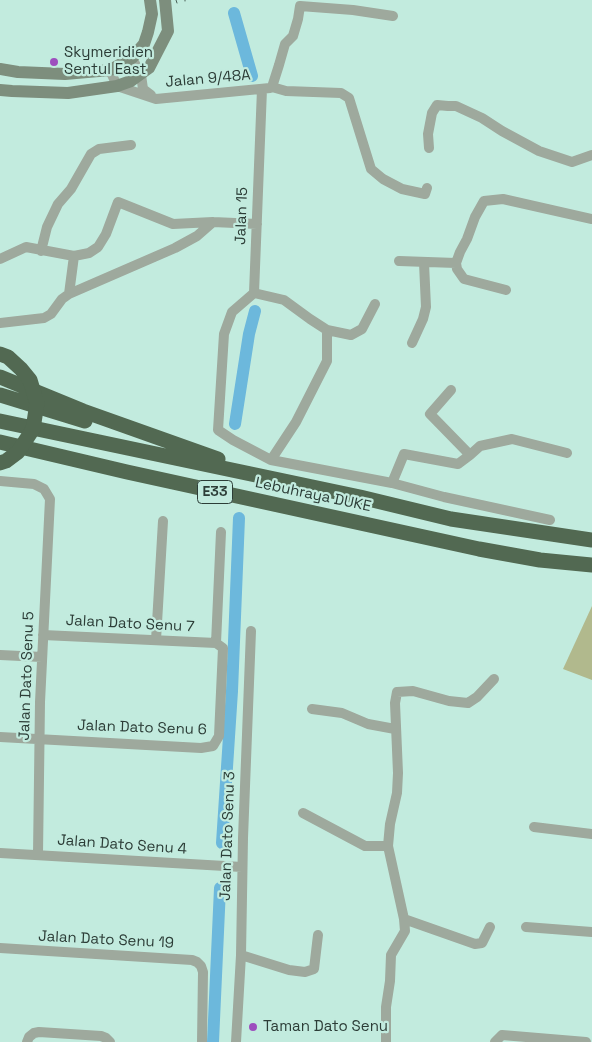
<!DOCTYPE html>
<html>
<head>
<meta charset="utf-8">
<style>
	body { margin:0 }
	canvas { display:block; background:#c2ebde }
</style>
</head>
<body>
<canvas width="592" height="1042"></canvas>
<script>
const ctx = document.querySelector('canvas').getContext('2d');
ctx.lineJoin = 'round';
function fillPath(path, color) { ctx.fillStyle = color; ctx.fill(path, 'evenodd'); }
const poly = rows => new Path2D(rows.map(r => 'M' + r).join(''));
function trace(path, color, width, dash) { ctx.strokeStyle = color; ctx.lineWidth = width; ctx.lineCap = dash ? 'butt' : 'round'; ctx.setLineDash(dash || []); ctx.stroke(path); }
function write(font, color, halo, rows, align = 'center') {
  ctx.font = font + ' "Space Grotesk",sans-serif'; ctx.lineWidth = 4.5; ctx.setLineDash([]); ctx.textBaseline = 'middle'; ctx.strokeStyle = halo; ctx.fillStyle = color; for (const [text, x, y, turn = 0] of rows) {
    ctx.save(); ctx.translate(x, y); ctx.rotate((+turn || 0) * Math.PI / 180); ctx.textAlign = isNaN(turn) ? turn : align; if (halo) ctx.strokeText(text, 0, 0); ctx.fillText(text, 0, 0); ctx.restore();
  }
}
const green = poly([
	[592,606,592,680,563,669]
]);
const canal = poly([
	[234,13,252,76],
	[235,424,249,334,255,311],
	[222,843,232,691,239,518],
	[213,1042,220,888]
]);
const street = poly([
	[132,58,141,75,143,89,151,95],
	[110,70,117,86,156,99,270,88,272,87,279,65,285,44,293,36,298,19,300,6,353,10,393,16],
	[272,87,286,91,341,93,349,98,371,169,383,179,402,189,425,194,427,188],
	[262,89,254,293,232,312,224,334,218,430,233,440,271,460,296,422,327,361,327,330],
	[429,148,428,134,432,113,437,105,448,106,456,106,482,118,502,131,539,151,572,162,592,155],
	[41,251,47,227,58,204,71,189,91,154,99,149,131,145],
	[0,259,26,247,74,256,89,253,98,247,106,234,118,202,173,224,213,222,257,224],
	[399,261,456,263],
	[506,290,464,279,457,269,456,263,460,252,467,239,475,217,484,201,503,199,592,219],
	[254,293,284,300,310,319,327,330,351,335,362,329,375,304],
	[69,294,74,256],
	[0,323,44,318,51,314,62,299,69,294,175,248,197,236,213,222],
	[412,343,423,319,426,307,424,263],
	[451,390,430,414,470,455,480,446,512,439,567,453],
	[271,460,392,483,444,497,550,520],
	[0,481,34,484,44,489,50,499,40,702,38,854],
	[392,483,404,454,458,464,470,455],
	[156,640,163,521],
	[216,643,221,532],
	[0,655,42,657],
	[312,709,342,713,368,724,395,729],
	[0,737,201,748,213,746,219,736,223,648,216,643,43,635],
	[303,813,365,846,388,846],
	[534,827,592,834],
	[0,853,242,867],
	[404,919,475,944,482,943,490,927],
	[526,927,592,932],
	[0,948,192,960,197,962,201,966,203,972,202,1042],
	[241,955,289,970,305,972,314,969,318,935],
	[27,1042,29,1037,34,1033,39,1032,101,1036,106,1038,110,1042],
	[236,1042,241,955,243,838,251,631],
	[386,1042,386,1007,390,981,391,955,405,931,404,919,388,846,390,824,397,793,398,773,395,703,397,692,413,691,449,701,468,703,477,697,494,679],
	[495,1042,502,1035,586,1042]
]);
const secondary = poly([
	[0,69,18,72,65,74,110,70,132,58,144,44,148,32,152,14,150,0],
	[0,90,12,91,68,93,117,86,131,81,149,68,168,31,165,0]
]);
const highway = poly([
	[0,377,83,411,218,459],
	[0,395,85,421],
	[0,421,360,497,451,519,592,540],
	[0,442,127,472,479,549,540,560,592,565]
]);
const tram = poly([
	[176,0,177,3],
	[185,0,185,1]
]);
const highwayBridge = poly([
	[0,354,8,357,21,369,30,380,37,403,33,429,18,452,6,461,0,463]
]);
const markers = [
	[54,62,5,"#9d4ebe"],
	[253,1027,5,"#9d4ebe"]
];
const shields = [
	[215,492,35]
];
const shieldNames = [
	["E33",215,492]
];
const poiNames = [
	["Skymeridien",64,53],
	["Sentul East",64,70],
	["Taman Dato Senu",263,1027]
];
const streetNames = [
	["Jalan 9/48A",208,79,-5],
	["Jalan 15",242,216,-88],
	["Lebuhraya DUKE",313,495,12],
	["Jalan Dato Senu 7",130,624,3],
	["Jalan Dato Senu 5",27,676,-88],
	["Jalan Dato Senu 6",142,728,2],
	["Jalan Dato Senu 3",228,836,-88],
	["Jalan Dato Senu 4",122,845,4],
	["Jalan Dato Senu 19",106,940,3]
];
fillPath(green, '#b1b98d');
trace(canal, '#6cb8dc', 12);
trace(street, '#9ea99d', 10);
trace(secondary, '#7d8e7d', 12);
trace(highway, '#526952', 15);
trace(tram, '#475d55', 1);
trace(highwayBridge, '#526952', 15);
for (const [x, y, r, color] of markers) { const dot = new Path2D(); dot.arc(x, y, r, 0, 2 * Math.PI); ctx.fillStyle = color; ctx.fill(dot); trace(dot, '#c2ebde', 2); }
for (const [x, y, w] of shields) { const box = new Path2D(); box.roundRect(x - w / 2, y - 11.5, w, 23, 4); ctx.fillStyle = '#c2ebde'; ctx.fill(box); trace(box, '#2c3d37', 1); }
write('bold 14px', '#2c3d37', null, shieldNames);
write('15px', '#2c3d37', '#c2ebde', poiNames, 'left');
write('15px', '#2c3d37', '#c2ebde', streetNames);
</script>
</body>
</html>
